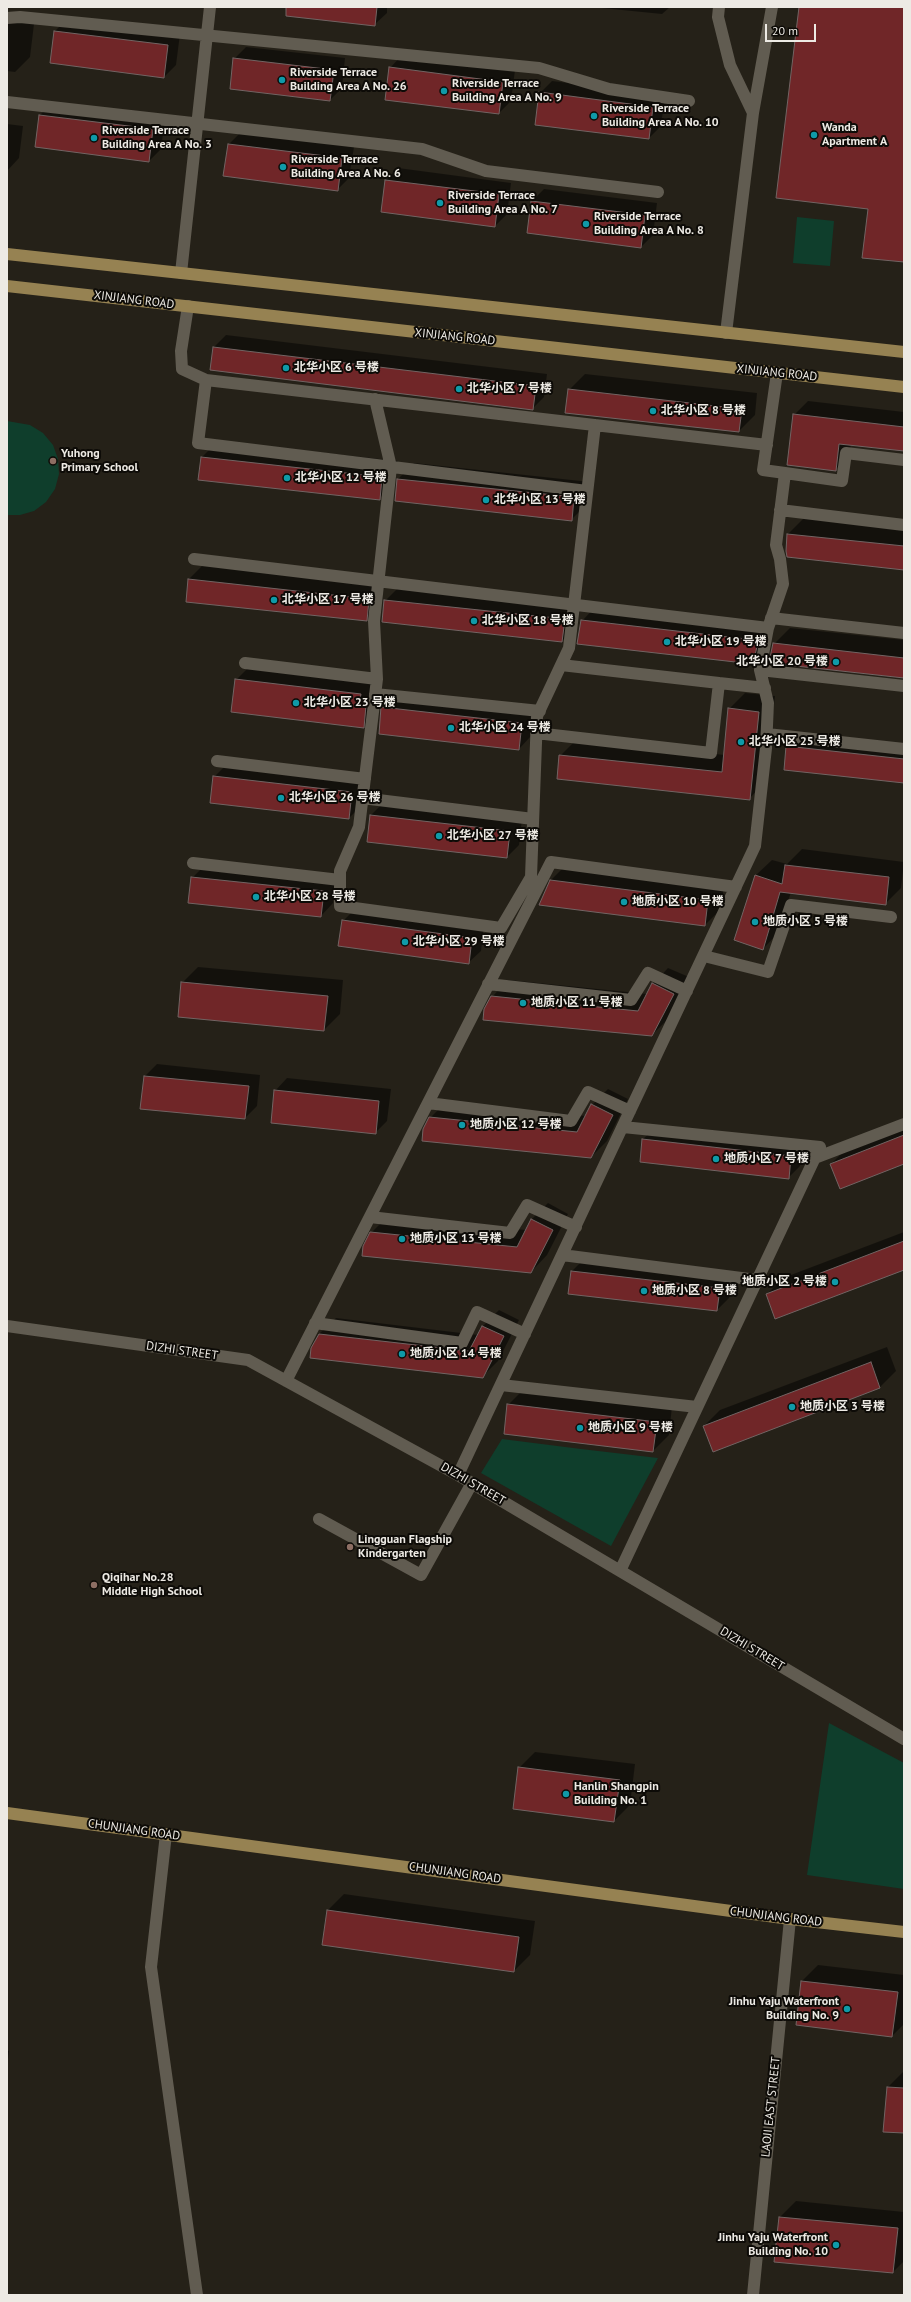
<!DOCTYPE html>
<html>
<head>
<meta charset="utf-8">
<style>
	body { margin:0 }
	#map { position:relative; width:911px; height:2302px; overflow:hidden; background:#252118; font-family:"PT Sans",sans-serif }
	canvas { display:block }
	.frame { position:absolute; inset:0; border:8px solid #edeae4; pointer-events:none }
	.scale { position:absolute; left:765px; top:24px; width:51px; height:18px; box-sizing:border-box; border:2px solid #edeae4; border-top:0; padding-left:5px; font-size:12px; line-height:14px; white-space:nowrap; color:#edeae4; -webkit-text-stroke:3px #0d0b07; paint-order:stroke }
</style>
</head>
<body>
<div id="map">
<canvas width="911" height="2302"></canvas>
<div class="frame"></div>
<div class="scale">20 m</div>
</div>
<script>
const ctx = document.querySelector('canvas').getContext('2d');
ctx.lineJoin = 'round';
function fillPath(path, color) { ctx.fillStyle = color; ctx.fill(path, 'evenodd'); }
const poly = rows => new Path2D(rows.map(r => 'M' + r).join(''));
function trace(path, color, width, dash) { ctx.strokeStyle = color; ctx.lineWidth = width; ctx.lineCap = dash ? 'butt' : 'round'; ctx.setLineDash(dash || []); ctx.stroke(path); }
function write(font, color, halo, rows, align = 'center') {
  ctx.font = font + ' "PT Sans","Noto Sans SC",sans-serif'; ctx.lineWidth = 4; ctx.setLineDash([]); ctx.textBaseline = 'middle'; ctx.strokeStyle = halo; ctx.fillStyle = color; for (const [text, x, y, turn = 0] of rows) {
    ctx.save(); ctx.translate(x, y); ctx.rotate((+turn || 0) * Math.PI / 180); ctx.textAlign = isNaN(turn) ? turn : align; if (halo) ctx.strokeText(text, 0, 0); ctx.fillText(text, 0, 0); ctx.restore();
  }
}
const green = poly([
	[797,217,834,221,830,266,793,263],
	[7,421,30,425,43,433,53,445,58,459,59,474,55,489,46,502,34,511,20,515,7,515],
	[502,1439,581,1449,658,1458,611,1546,481,1473],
	[829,1723,904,1763,904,1889,807,1875]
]);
const shadow = poly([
	[297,7,387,7,387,13,374,25],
	[592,7,670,7,662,14],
	[67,19,180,34,176,65,164,77,55,31],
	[7,21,34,24,30,57,15,72,7,71],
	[246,47,345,58,342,88,330,100,234,59],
	[402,55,515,70,511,101,499,113,390,68],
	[552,81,665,95,661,126,649,138,540,93],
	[52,103,165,118,161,149,149,161,40,115],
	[7,124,23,126,19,158,7,171],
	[241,132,354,147,349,178,337,190,229,144],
	[398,168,511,183,507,214,495,226,386,180],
	[544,189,657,203,653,235,641,247,528,232,532,201],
	[226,335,547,374,544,397,532,409,211,369,214,347],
	[585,374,757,393,755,415,739,431,569,390],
	[808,401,904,412,904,450,851,444,849,456,835,470,794,415],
	[218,441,398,461,395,483,379,499,202,457],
	[414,463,590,482,587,504,571,520,396,501,398,479],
	[804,518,904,529,904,569,787,551,788,534],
	[205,563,384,583,382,604,366,620,189,579],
	[401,585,580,603,578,625,562,641,385,601],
	[598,604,773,626,769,647,753,663,582,621],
	[790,628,904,640,904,677,774,644],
	[252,664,376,678,379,710,363,726,236,680],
	[745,693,775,696,765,782,749,799,560,756,576,740,725,755,729,709],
	[394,695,534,711,531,736,519,749,382,707],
	[800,735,904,746,904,782,787,747],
	[226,765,364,780,361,806,349,818,214,777],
	[383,803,522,819,519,845,507,857,371,815],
	[802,849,904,862,901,888,885,904,791,892,778,933,763,949,756,875,772,860,787,864],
	[567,864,724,885,721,909,705,925,541,904,551,880],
	[204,866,335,879,333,903,321,916,192,878],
	[355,909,484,926,481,951,468,963,343,921],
	[198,967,343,980,340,1014,324,1030,182,983],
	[668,968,689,977,668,1019,652,1035,492,997,508,980,647,994,653,984],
	[157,1064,260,1075,257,1106,245,1118,145,1076],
	[287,1078,391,1089,387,1121,375,1133,275,1091],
	[608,1089,628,1099,607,1141,591,1157,430,1118,446,1102,586,1116,592,1105],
	[904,1126,904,1163,831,1164,847,1148],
	[656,1127,803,1145,800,1166,788,1178,643,1139],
	[548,1203,568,1214,547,1255,531,1272,371,1233,387,1217,526,1230,532,1219],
	[904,1232,904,1269,767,1294,783,1278],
	[584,1259,732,1277,729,1298,717,1310,572,1271],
	[499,1310,519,1320,498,1361,482,1377,319,1334,336,1318,478,1335,483,1326],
	[887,1347,896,1371,880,1387,714,1451,704,1426,720,1410],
	[524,1389,672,1406,669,1435,653,1451,508,1405],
	[535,1752,635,1764,630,1805,614,1821,519,1768],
	[344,1894,535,1921,530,1955,514,1971,323,1944,328,1910],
	[818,1965,904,1975,904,2024,892,2036,802,1981],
	[7,2050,9,2051,7,2069],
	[904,2071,904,2132,888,2087],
	[796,2201,904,2212,904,2261,893,2272,780,2217]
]);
const building = poly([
	[286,7,377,7,375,26,286,16,286,7],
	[799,7,904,7,904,262,862,258,868,209,776,198,799,7],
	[54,31,168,45,164,78,50,63,54,31],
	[233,58,334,70,330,101,230,89,233,58],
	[389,67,503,82,499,114,385,100,389,67],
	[539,92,653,107,649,139,535,125,539,92],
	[39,115,153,129,149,162,35,147,39,115],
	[228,144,342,158,338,191,223,176,228,144],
	[385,180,499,194,495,227,381,212,385,180],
	[531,201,645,215,641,248,527,233,531,201],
	[213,347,536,386,533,410,210,370,213,347],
	[568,389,742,409,739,432,565,413,568,389],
	[793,414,904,427,904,451,839,444,836,471,787,465,793,414],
	[201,457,382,477,380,500,198,480,201,457],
	[397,479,574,497,572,521,395,501,397,479],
	[787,534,904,546,904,570,787,557,786,551,787,534],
	[188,579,369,599,367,621,186,602,188,579],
	[384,600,565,619,562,642,382,622,384,600],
	[581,620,755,640,758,642,753,664,577,644,581,620],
	[773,643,904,658,904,678,769,663,773,643],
	[235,679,361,694,359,704,366,705,364,728,231,712,235,679],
	[381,707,522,723,519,750,379,734,381,707],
	[728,708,759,712,750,800,557,779,559,755,722,772,728,708],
	[786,746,904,759,904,783,784,770,786,746],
	[213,776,352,792,349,819,210,803,213,776],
	[370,815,510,831,507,858,367,842,370,815],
	[785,865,889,877,886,905,780,892,763,950,734,940,755,875,782,884,785,865],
	[191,877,324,891,321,917,188,903,191,877],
	[550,880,708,900,705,926,539,905,550,880],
	[342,920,472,938,469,964,338,946,342,920],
	[181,982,328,996,324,1031,178,1017,181,982],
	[652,983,674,994,652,1036,483,1020,484,1009,491,996,638,1011,652,983],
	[144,1076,249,1086,245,1119,140,1109,144,1076],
	[274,1090,379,1101,376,1134,271,1123,274,1090],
	[591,1104,613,1115,591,1158,422,1141,423,1129,429,1117,577,1132,591,1104],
	[904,1135,904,1164,840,1189,830,1164,904,1135],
	[642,1139,791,1156,789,1179,640,1162,642,1139],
	[531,1219,553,1230,531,1273,362,1256,363,1246,370,1232,517,1247,531,1219],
	[904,1241,904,1270,775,1319,766,1294,904,1241],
	[571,1271,720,1288,717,1311,568,1294,571,1271],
	[482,1326,504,1336,483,1378,310,1358,311,1348,319,1334,469,1351,482,1326],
	[871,1362,880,1388,713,1452,703,1426,871,1362],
	[507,1404,657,1422,653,1452,504,1434,507,1404],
	[518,1767,620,1780,614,1822,513,1809,518,1767],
	[327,1910,519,1937,514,1972,322,1945,327,1910],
	[801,1981,898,1992,892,2037,796,2025,801,1981],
	[887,2087,904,2088,904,2133,883,2132,887,2087],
	[779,2217,898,2228,893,2273,774,2262,779,2217]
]);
const minor = poly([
	[719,7,718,17,730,65,753,113,726,333],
	[7,18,20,17,539,68,609,89,689,101],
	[7,102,422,149,486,171,658,192],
	[753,113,772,7],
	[181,273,210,7],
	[188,306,181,351,182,369,206,380,767,445],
	[206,380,198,443,587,491],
	[375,399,391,467,374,621,377,679,359,827,340,871,340,906,501,928,531,877,537,716,569,648,595,425],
	[785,473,842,481,846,453,904,460],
	[780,510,904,525],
	[194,559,768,628],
	[771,618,904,633],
	[245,663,377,679],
	[561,665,719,683],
	[760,670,904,686],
	[375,694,540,711],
	[536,733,711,753,719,683,765,688],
	[767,734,904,749],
	[217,761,365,779],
	[362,798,533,819],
	[193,863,340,880],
	[704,956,768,972,791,905,891,917],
	[488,984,631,1000,648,973,687,991],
	[428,1103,571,1121,588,1092,630,1111],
	[815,1158,904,1124],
	[370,1217,510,1233,527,1205,576,1227],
	[562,1255,757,1280],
	[315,1323,462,1343,477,1312,525,1334],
	[7,1326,248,1360,458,1475,904,1739],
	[286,1381,551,862,736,887],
	[501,1385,697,1407],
	[458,1475,755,846,766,748,768,703,760,670,768,628,783,584,780,559,776,545,785,473,763,470,777,373],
	[319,1519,421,1575,472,1483],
	[620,1571,820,1147,623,1127],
	[166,1834,151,1967,197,2295],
	[753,2295,790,1919]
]);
const major = poly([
	[7,254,904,352],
	[7,286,904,387],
	[7,1813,790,1919,904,1932]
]);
const markers = [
	[282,80,4,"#0f9aa8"],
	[444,91,4,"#0f9aa8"],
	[594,116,4,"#0f9aa8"],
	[814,135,4,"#0f9aa8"],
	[94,138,4,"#0f9aa8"],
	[283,167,4,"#0f9aa8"],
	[440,203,4,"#0f9aa8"],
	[586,224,4,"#0f9aa8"],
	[286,368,4,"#0f9aa8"],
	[459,389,4,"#0f9aa8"],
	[653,411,4,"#0f9aa8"],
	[53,461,4,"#8d6e63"],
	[287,478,4,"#0f9aa8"],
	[486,500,4,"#0f9aa8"],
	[274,600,4,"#0f9aa8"],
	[474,621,4,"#0f9aa8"],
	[667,642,4,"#0f9aa8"],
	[836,662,4,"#0f9aa8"],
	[296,703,4,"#0f9aa8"],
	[451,728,4,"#0f9aa8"],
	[741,742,4,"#0f9aa8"],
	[281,798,4,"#0f9aa8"],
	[439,836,4,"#0f9aa8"],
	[256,897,4,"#0f9aa8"],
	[624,902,4,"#0f9aa8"],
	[755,922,4,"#0f9aa8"],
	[405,942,4,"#0f9aa8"],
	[523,1003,4,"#0f9aa8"],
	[462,1125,4,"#0f9aa8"],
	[716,1159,4,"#0f9aa8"],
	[402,1239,4,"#0f9aa8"],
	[835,1282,4,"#0f9aa8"],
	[644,1291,4,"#0f9aa8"],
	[402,1354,4,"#0f9aa8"],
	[792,1407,4,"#0f9aa8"],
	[580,1428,4,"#0f9aa8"],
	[350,1547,4,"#8d6e63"],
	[94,1585,4,"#8d6e63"],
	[566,1794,4,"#0f9aa8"],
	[847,2009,4,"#0f9aa8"],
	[836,2245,4,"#0f9aa8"]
];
const poiNames = [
	["Riverside Terrace",290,73],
	["Building Area A No. 26",290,87],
	["Riverside Terrace",452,84],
	["Building Area A No. 9",452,98],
	["Riverside Terrace",602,109],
	["Building Area A No. 10",602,123],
	["Wanda",822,128],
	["Apartment A",822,142],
	["Riverside Terrace",102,131],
	["Building Area A No. 3",102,145],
	["Riverside Terrace",291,160],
	["Building Area A No. 6",291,174],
	["Riverside Terrace",448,196],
	["Building Area A No. 7",448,210],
	["Riverside Terrace",594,217],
	["Building Area A No. 8",594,231],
	["北华小区 6 号楼",294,368],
	["北华小区 7 号楼",467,389],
	["北华小区 8 号楼",661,411],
	["Yuhong",61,454],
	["Primary School",61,468],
	["北华小区 12 号楼",295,478],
	["北华小区 13 号楼",494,500],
	["北华小区 17 号楼",282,600],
	["北华小区 18 号楼",482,621],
	["北华小区 19 号楼",675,642],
	["北华小区 20 号楼",828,662,"right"],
	["北华小区 23 号楼",304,703],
	["北华小区 24 号楼",459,728],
	["北华小区 25 号楼",749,742],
	["北华小区 26 号楼",289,798],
	["北华小区 27 号楼",447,836],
	["北华小区 28 号楼",264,897],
	["地质小区 10 号楼",632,902],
	["地质小区 5 号楼",763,922],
	["北华小区 29 号楼",413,942],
	["地质小区 11 号楼",531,1003],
	["地质小区 12 号楼",470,1125],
	["地质小区 7 号楼",724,1159],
	["地质小区 13 号楼",410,1239],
	["地质小区 2 号楼",827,1282,"right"],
	["地质小区 8 号楼",652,1291],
	["地质小区 14 号楼",410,1354],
	["地质小区 3 号楼",800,1407],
	["地质小区 9 号楼",588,1428],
	["Lingguan Flagship",358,1540],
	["Kindergarten",358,1554],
	["Qiqihar No.28",102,1578],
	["Middle High School",102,1592],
	["Hanlin Shangpin",574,1787],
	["Building No. 1",574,1801],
	["Jinhu Yaju Waterfront",839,2002,"right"],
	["Building No. 9",839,2016,"right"],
	["Jinhu Yaju Waterfront",828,2238,"right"],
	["Building No. 10",828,2252,"right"]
];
const streetNames = [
	["XINJIANG ROAD",134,300,7],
	["XINJIANG ROAD",455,337,6],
	["XINJIANG ROAD",777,373,6],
	["DIZHI STREET",182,1351,8],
	["DIZHI STREET",473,1484,30],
	["DIZHI STREET",752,1649,31],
	["CHUNJIANG ROAD",134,1830,8],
	["CHUNJIANG ROAD",455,1873,8],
	["CHUNJIANG ROAD",776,1917,7],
	["LAOJI EAST STREET",771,2107,-84]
];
fillPath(green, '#0f3e2c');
fillPath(shadow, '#0007');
fillPath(building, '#702628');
trace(building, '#726463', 1);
trace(minor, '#615c51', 12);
trace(major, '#968252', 12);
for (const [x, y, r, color] of markers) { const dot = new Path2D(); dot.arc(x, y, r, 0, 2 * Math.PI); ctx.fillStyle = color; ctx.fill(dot); trace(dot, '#0d0b07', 1.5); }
write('bold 12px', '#edeae4', '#0d0b07', poiNames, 'left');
write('12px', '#edeae4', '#0d0b07', streetNames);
</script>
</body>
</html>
